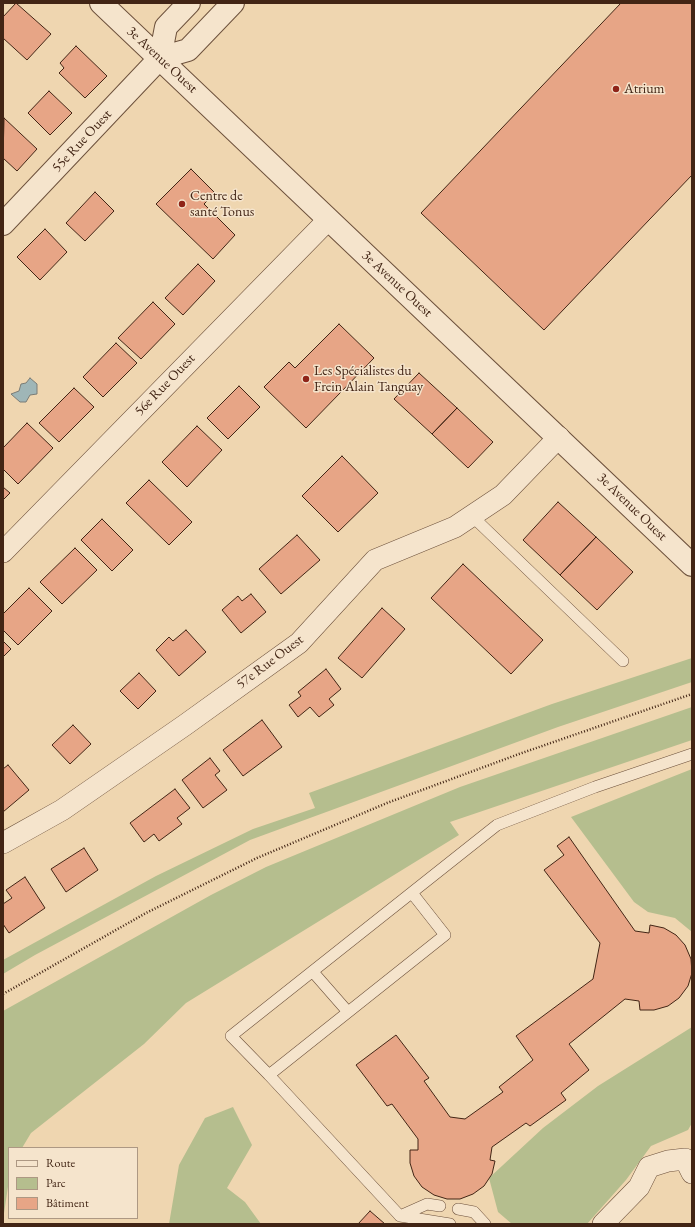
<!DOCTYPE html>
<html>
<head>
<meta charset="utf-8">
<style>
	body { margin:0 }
	#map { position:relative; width:695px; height:1227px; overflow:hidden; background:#efd6b0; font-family:"EB Garamond",serif }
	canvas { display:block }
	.frame { position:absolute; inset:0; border:4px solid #422515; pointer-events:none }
	.legend { position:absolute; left:8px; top:1147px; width:130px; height:72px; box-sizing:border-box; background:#f5e4cc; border:1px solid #ad9883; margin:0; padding:5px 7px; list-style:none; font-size:12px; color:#422515 }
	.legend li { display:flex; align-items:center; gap:8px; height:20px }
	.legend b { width:20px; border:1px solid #ad9883 }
</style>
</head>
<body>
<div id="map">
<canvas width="695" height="1227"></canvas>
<div class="frame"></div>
<ul class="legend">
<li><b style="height:5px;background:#f5e4cc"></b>Route</li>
<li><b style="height:11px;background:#b5be8e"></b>Parc</li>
<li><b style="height:11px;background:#e7a586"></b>Bâtiment</li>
</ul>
</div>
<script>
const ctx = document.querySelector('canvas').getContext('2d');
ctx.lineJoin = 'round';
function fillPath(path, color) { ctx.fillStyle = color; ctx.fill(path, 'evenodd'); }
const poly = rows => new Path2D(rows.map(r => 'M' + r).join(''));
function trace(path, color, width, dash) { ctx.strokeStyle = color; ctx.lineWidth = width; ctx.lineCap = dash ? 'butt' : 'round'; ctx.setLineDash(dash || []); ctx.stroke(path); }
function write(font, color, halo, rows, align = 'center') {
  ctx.font = font + ' "EB Garamond",serif'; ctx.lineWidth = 3; ctx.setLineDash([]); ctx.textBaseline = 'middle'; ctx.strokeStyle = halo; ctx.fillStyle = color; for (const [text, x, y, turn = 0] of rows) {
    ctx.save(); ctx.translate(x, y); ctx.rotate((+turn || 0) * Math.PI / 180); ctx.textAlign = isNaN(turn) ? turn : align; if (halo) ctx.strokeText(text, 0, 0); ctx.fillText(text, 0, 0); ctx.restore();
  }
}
const green = poly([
	[692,658,692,682,558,727,250,840,35,955,3,974,3,960,156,876,253,829,315,808,309,793,552,704],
	[692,707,692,740,450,822,459,835,186,1003,144,1044,31,1133,22,1148,9,1148,9,1180,3,1220,3,1011,211,895,266,867,460,787],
	[692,769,692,932,675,918,648,912,634,902,571,817],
	[692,1027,692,1123,688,1130,651,1146,626,1180,587,1224,512,1224,498,1212,489,1178,543,1128,598,1086],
	[233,1107,252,1145,227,1188,245,1202,261,1224,169,1224,179,1165,205,1118]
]);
const water = poly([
	[30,378,37,384,37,394,30,395,26,402,20,402,11,394,19,391,21,384,26,383,30,378]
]);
const building = poly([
	[16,3,51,34,27,60,3,38,3,17,16,3],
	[621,3,692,3,692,175,544,330,421,213,621,3],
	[76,46,107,76,85,98,59,73,64,68,60,63,76,46],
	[49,91,72,113,50,135,28,113,49,91],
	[4,118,37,149,17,171,3,158,4,118],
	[191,169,215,193,204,204,235,235,213,259,156,204,191,169],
	[95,192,114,211,85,241,66,223,95,192],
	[45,229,67,252,40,280,17,257,45,229],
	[198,264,215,281,183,315,165,298,198,264],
	[153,302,175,324,141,359,118,338,153,302],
	[339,324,374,358,306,428,264,387,289,362,295,368,339,324],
	[116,343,137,363,103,397,83,377,116,343],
	[419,373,457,408,432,434,394,399,419,373],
	[239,386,260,407,228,439,207,418,239,386],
	[74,388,94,407,59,442,39,423,74,388],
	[457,408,493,442,468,468,432,434,457,408],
	[27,423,53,448,18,484,3,469,3,448,27,423],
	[197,426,222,450,187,487,162,462,197,426],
	[342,456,378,493,338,532,302,496,342,456],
	[149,480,192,522,169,545,126,503,149,480],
	[3,487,10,493,3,500,3,487],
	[558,502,596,537,560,575,523,540,558,502],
	[102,519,133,550,112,571,81,540,102,519],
	[297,535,320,560,281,594,259,569,297,535],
	[596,537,633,572,597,610,560,575,596,537],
	[75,548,97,570,62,604,40,582,75,548],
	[463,564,543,640,511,674,431,598,463,564],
	[29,588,52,611,18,645,3,630,3,614,29,588],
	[251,594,266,612,241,633,222,610,238,596,242,601,251,594],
	[382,608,405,629,362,678,338,658,382,608],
	[186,630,206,652,179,676,156,650,169,637,173,641,186,630],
	[3,641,11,649,3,657,3,641],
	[326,669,341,689,329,699,334,705,319,717,310,707,298,717,289,705,301,696,298,692,326,669],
	[139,673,156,691,138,709,120,691,139,673],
	[262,720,282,747,243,776,223,750,262,720],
	[73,725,91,744,70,764,52,745,73,725],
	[210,758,220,771,215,775,227,790,203,808,182,780,210,758],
	[8,765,29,790,3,812,3,769,8,765],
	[175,789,190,808,177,818,182,824,159,841,154,834,144,842,130,823,175,789],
	[569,837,635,931,649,933,650,925,664,928,676,935,685,945,691,959,692,973,688,986,679,998,668,1006,654,1010,640,1010,639,1001,625,999,569,1044,589,1070,561,1093,566,1100,530,1126,526,1123,492,1147,490,1160,495,1161,492,1174,484,1186,473,1194,460,1199,447,1199,434,1195,422,1187,414,1176,410,1163,410,1150,418,1150,418,1139,392,1104,387,1106,356,1065,396,1035,429,1078,424,1081,450,1117,465,1119,503,1092,499,1087,533,1060,516,1036,593,979,600,943,544,870,564,855,557,846,569,837],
	[84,848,98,870,66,892,51,869,84,848],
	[25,877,45,908,9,933,3,924,3,904,12,898,6,890,25,877],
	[370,1211,385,1224,358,1224,370,1211]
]);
const path = poly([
	[3,994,146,913,257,858,387,803,519,754,692,694]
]);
const service = poly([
	[473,517,623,661],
	[313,972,348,1012],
	[269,1075,445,935,412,893],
	[458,1209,474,1212,485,1224],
	[400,1216,427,1204,440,1206],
	[450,1224,400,1216,269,1075,231,1036,497,825,595,787,692,754]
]);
const minor = poly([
	[3,552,328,220],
	[3,843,62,810,185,725,299,643,375,560,455,527,503,495,559,437],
	[603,1224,639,1187,649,1167,668,1161,685,1159,692,1173]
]);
const tertiary = poly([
	[101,3,692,565],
	[160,58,166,27,189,3],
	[3,224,160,58,188,50,233,3]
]);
const markers = [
	[616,89,4,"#8f2418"],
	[182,204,4,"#8f2418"],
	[306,379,4,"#8f2418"]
];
const streetNames = [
	["3e Avenue Ouest",162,60,43],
	["55e Rue Ouest",82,141,-47],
	["3e Avenue Ouest",397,284,43],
	["56e Rue Ouest",165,385,-46],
	["3e Avenue Ouest",632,507,44],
	["57e Rue Ouest",270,662,-37]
];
const poiNames = [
	["Atrium",624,89],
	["Centre de",190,196],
	["santé Tonus",190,212],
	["Les Spécialistes du",314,371],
	["Frein Alain Tanguay",314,387]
];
fillPath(green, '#b5be8e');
fillPath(water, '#9fb6b7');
trace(water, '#7a7c76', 1);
fillPath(building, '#e7a586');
trace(building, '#422515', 1);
trace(service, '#6d513c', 12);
trace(minor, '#6d513c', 22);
trace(tertiary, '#6d513c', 24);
trace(path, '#422515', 2.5, [1, 2]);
trace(service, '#f5e4cc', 11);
trace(minor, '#f5e4cc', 21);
trace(tertiary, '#f5e4cc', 22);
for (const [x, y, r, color] of markers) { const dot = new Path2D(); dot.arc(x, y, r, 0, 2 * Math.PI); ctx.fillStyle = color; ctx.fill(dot); trace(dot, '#f5e4cc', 1.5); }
write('14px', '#422515', '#f5e4cc', streetNames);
write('14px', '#422515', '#f5e4cc', poiNames, 'left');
</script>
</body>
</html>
